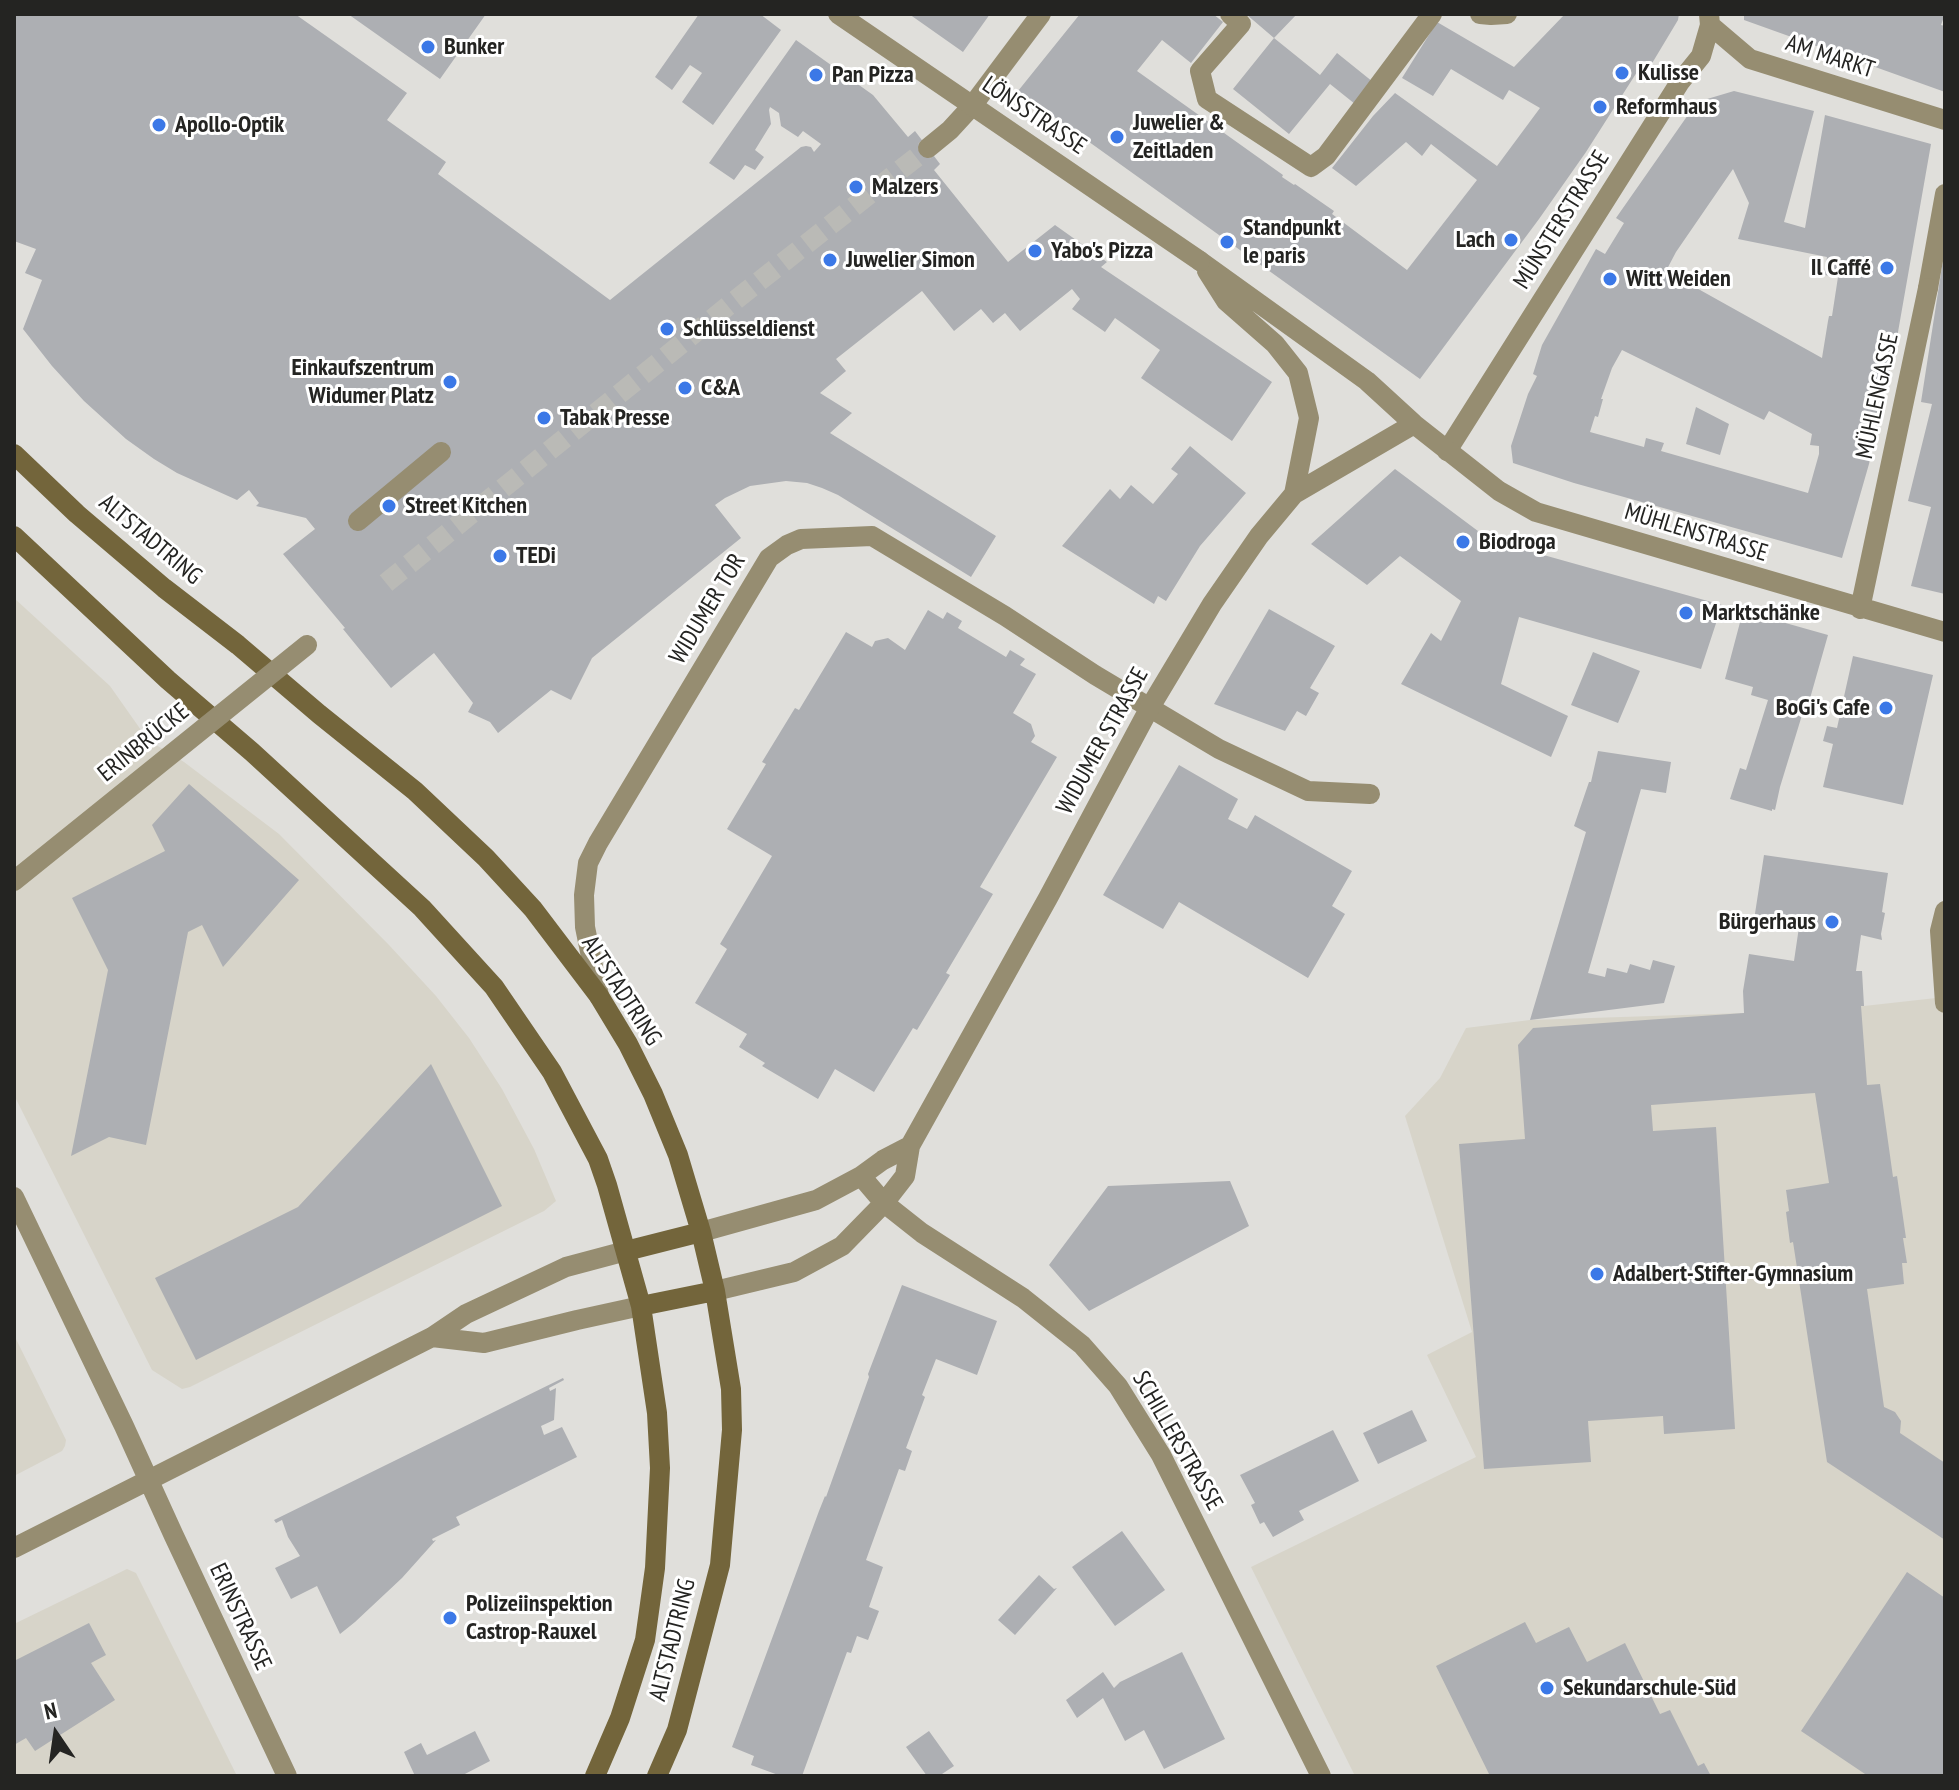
<!DOCTYPE html>
<html>
<head>
<meta charset="utf-8">
<style>
	body { margin:0 }
	#map { position:relative; width:1959px; height:1790px; overflow:hidden; background:#e0dfdb; font-family:"PT Sans Narrow",sans-serif }
	canvas { display:block }
	.frame { position:absolute; inset:0; border:16px solid #242422; pointer-events:none }
	.north { position:absolute; left:16px; top:1694px; width:80px; height:80px; -webkit-text-stroke:6px #fff; paint-order:stroke; rotate:347deg; font-size:22px; font-weight:700; line-height:32px; text-align:center; color:#242422 }
	.north::after { content:''; display:block; margin:auto; width:28px; height:36px; background:#242422; clip-path:polygon(50% 0,100% 100%,50% 72%,0 100%) }
</style>
</head>
<body>
<div id="map">
<canvas width="1959" height="1790"></canvas>
<div class="frame"></div>
<div class="north">N</div>
</div>
<script>
const ctx = document.querySelector('canvas').getContext('2d');
ctx.lineJoin = 'round';
function fillPath(path, color) { ctx.fillStyle = color; ctx.fill(path, 'evenodd'); }
const poly = rows => new Path2D(rows.map(r => 'M' + r).join(''));
function trace(path, color, width, dash) { ctx.strokeStyle = color; ctx.lineWidth = width; ctx.lineCap = dash ? 'butt' : 'round'; ctx.setLineDash(dash || []); ctx.stroke(path); }
function write(font, color, halo, rows, align = 'center') {
  ctx.font = font + ' "PT Sans Narrow",sans-serif'; ctx.lineWidth = 6; ctx.setLineDash([]); ctx.textBaseline = 'middle'; ctx.strokeStyle = halo; ctx.fillStyle = color; for (const [text, x, y, turn = 0] of rows) {
    ctx.save(); ctx.translate(x, y); ctx.rotate((+turn || 0) * Math.PI / 180); ctx.textAlign = isNaN(turn) ? turn : align; if (halo) ctx.strokeText(text, 0, 0); ctx.fillText(text, 0, 0); ctx.restore();
  }
}
const built = poly([
	[14,598,110,686,148,740,184,762,279,834,389,945,436,996,469,1038,502,1089,534,1149,556,1201,544,1211,190,1387,182,1389,152,1370,14,1095],
	[1945,997,1945,1776,1355,1776,1251,1567,1476,1457,1427,1355,1472,1332,1405,1116,1440,1078,1466,1028,1530,1020,1744,1013,1864,1006],
	[14,1335,66,1440,65,1446,62,1451,14,1476],
	[127,1569,136,1573,237,1776,14,1776,14,1624]
]);
const building = poly([
	[14,14,295,14,407,93,387,120,446,162,438,174,610,300,801,147,806,146,811,147,814,152,821,144,803,131,798,137,781,126,779,113,770,107,769,110,771,124,755,150,764,157,755,170,745,165,734,180,709,163,796,40,873,95,908,137,915,131,940,164,934,170,1008,262,1055,225,1107,262,1101,267,1272,382,1232,441,1141,378,1160,350,1115,318,1105,332,1072,309,1080,299,1072,289,1020,331,1005,313,993,323,981,309,954,331,922,291,836,359,846,371,820,393,852,413,830,433,996,536,971,577,838,495,822,488,807,483,786,481,750,486,725,498,715,505,741,538,592,658,571,700,551,690,498,733,490,722,468,712,473,703,434,653,391,688,343,629,345,628,283,554,315,529,306,518,256,506,259,503,249,490,237,500,177,473,154,459,126,439,84,401,52,366,23,329,42,280,25,273,36,249,14,241],
	[348,14,486,14,440,79],
	[699,14,760,14,781,30,713,125,682,102,702,73,690,65,672,90,655,77],
	[909,14,990,14,963,52],
	[1080,14,1213,14,1223,22,1191,63,1162,40,1137,71,1283,175,1282,177,1294,185,1295,184,1334,211,1332,214,1407,270,1477,180,1431,144,1422,156,1406,142,1356,186,1332,168,1373,116,1395,93,1497,166,1540,108,1509,90,1503,100,1451,69,1433,96,1402,78,1437,22,1514,67,1565,14,1679,14,1678,20,1651,65,1644,61,1586,152,1539,219,1420,379,1018,91],
	[1246,14,1297,14,1274,38],
	[1744,14,1945,14,1941,25,1945,26,1945,92,1744,20],
	[1274,38,1320,75,1337,53,1373,82,1355,104,1330,84,1289,134,1233,89],
	[1734,91,1814,111,1784,222,1805,228,1825,115,1931,144,1898,332,1869,464,1842,558,1574,483,1513,463,1511,446,1528,394,1537,376,1533,374,1542,345,1596,249,1605,254,1624,223,1616,218,1697,102],
	[1733,169,1749,203,1738,239,1827,257,1824,275,1838,277,1832,316,1829,316,1828,321,1822,358,1666,271,1676,252],
	[1622,350,1764,420,1769,411,1812,434,1810,445,1819,446,1819,454,1808,493,1661,451,1664,443,1646,438,1644,447,1590,432,1595,416,1598,417,1603,399,1601,399,1612,368],
	[1943,260,1945,260,1945,594,1911,586,1931,507,1908,501,1932,404,1921,402],
	[1696,407,1729,424,1720,455,1686,444],
	[1190,446,1246,493,1200,546,1166,601,1158,596,1154,604,1062,546,1110,489,1120,499,1131,485,1153,504,1178,474,1171,469],
	[1395,469,1490,540,1722,605,1701,669,1519,617,1501,684,1568,716,1551,757,1401,684,1431,633,1441,641,1461,601,1400,556,1367,585,1311,544],
	[1269,609,1335,646,1310,688,1319,693,1306,716,1297,711,1285,731,1214,704],
	[928,610,943,619,947,612,962,621,958,628,1006,657,1010,650,1025,659,1020,665,1036,674,1013,713,1031,724,1035,736,1031,742,1057,757,980,887,993,894,946,973,950,975,917,1030,913,1028,874,1092,835,1069,818,1099,762,1066,765,1063,739,1047,747,1034,695,1003,727,949,720,944,772,856,727,829,766,764,762,762,795,708,799,710,846,632,872,647,875,641,888,638,905,650],
	[1743,611,1828,635,1809,702,1806,702,1780,787,1775,810,1772,809,1772,811,1730,799,1740,768,1746,770,1768,700,1751,695,1753,687,1725,679],
	[1593,652,1640,671,1618,723,1571,705],
	[1853,656,1933,675,1903,805,1823,787,1833,744,1823,741,1827,726,1837,728],
	[1598,751,1671,762,1666,793,1641,789,1588,973,1605,977,1607,968,1627,973,1630,964,1650,970,1653,960,1675,966,1664,1003,1530,1020,1586,832,1574,826,1589,782,1591,782],
	[1179,765,1238,799,1228,819,1247,829,1255,815,1352,871,1332,906,1345,914,1308,978,1179,902,1163,929,1103,895],
	[189,784,299,880,223,967,202,925,188,932,146,1145,109,1137,71,1156,108,970,72,898,165,851,152,825],
	[1764,855,1888,873,1882,912,1885,913,1881,934,1882,940,1861,935,1856,971,1862,971,1864,1006,1861,1006,1867,1085,1880,1084,1893,1177,1897,1176,1906,1238,1903,1238,1907,1263,1902,1263,1904,1284,1867,1289,1884,1407,1895,1412,1901,1421,1900,1433,1945,1463,1945,1540,1827,1462,1793,1242,1790,1243,1786,1212,1789,1211,1786,1190,1829,1183,1815,1093,1651,1105,1653,1131,1716,1127,1735,1429,1664,1434,1663,1416,1588,1421,1591,1462,1484,1469,1459,1144,1525,1139,1518,1045,1533,1028,1744,1013,1743,991,1749,954,1794,961,1799,927,1754,920],
	[431,1064,502,1206,196,1360,155,1278,298,1207],
	[1230,1181,1249,1226,1089,1311,1049,1265,1108,1186],
	[902,1285,997,1321,977,1375,936,1359,922,1395,925,1397,906,1448,912,1451,905,1471,899,1469,866,1560,883,1567,869,1607,879,1611,868,1640,857,1636,851,1653,847,1652,802,1776,781,1776,751,1765,754,1756,732,1747,819,1511,825,1496,826,1497,869,1377,868,1374],
	[563,1378,564,1380,549,1388,550,1391,556,1388,554,1420,541,1426,544,1435,562,1427,577,1457,456,1517,460,1525,432,1539,433,1541,436,1540,402,1578,355,1622,340,1634,317,1586,291,1599,275,1568,300,1556,288,1537,282,1520,276,1523,274,1520],
	[1412,1410,1427,1441,1378,1464,1363,1433],
	[1333,1430,1359,1481,1299,1511,1304,1520,1273,1537,1264,1522,1260,1524,1251,1505,1255,1503,1240,1475],
	[1122,1531,1165,1590,1115,1626,1072,1567],
	[1907,1572,1945,1598,1945,1776,1868,1776,1801,1731],
	[1039,1575,1054,1589,1057,1588,1015,1635,998,1620],
	[1525,1622,1536,1643,1569,1627,1587,1662,1625,1643,1660,1714,1670,1710,1698,1766,1704,1763,1711,1776,1490,1776,1436,1666],
	[89,1623,106,1655,91,1663,115,1700,35,1751,26,1738,14,1745,14,1661],
	[1182,1652,1225,1739,1164,1769,1144,1730,1125,1741,1103,1698,1077,1718,1066,1700,1103,1672,1114,1688,1120,1682],
	[475,1731,490,1761,461,1776,415,1776,404,1752,421,1743,427,1755],
	[929,1731,954,1766,939,1776,927,1776,906,1747]
]);
const pedestrianTunnel = poly([
	[386,583,733,302,928,148]
]);
const service = poly([
	[1230,14,1241,24,1200,71,1207,99,1311,167,1326,156,1432,14],
	[1480,14,1491,15,1507,14],
	[358,521,441,452],
	[599,996,585,927,584,895,588,863,598,843,769,558,787,545,801,539,872,536,1005,616,1095,675,1219,749,1308,791,1370,794]
]);
const pedestrian = poly([
	[1710,25,1750,59,1945,120],
	[928,148,950,130,972,106,1041,14],
	[1928,288,1945,194],
	[1447,451,1680,82,1701,56,1710,25,1709,14]
]);
const minor = poly([
	[1200,261,1367,381,1414,424,1499,491,1536,512,1945,632],
	[1207,271,1226,301,1275,344,1298,373,1309,418,1294,494],
	[1860,609,1928,288],
	[1945,911,1940,931,1945,1003],
	[861,1176,884,1203,922,1233,1023,1298,1082,1345,1118,1386,1161,1455,1321,1776],
	[14,1197,124,1426,174,1536,287,1776],
	[701,1232,816,1200,861,1176,883,1160,910,1146],
	[715,1291,794,1272,842,1246,884,1203,905,1176,910,1146,1048,898,1149,709,1212,604,1259,536,1294,494,1414,424],
	[432,1337,484,1343,577,1320,641,1306],
	[14,1548,432,1337,466,1314,566,1267,626,1251]
]);
const tertiary = poly([
	[838,14,1200,261]
]);
const secondary = poly([
	[14,454,77,514,164,588,238,645,319,714,415,791,486,858,533,909,599,996,628,1044,653,1094,678,1155,701,1232,715,1291,731,1389,732,1430,720,1565,677,1730,657,1776],
	[14,536,168,680,252,752,422,908,494,987,552,1072,598,1159,607,1185,641,1306,657,1413,660,1468,655,1568,645,1640,620,1718,595,1776],
	[626,1251,701,1232],
	[641,1306,715,1291]
]);
const pedestrianBridge = poly([
	[14,881,307,645]
]);
const markers = [
	[428,47,8,"#3b78e7"],
	[1622,73,8,"#3b78e7"],
	[816,75,8,"#3b78e7"],
	[1600,107,8,"#3b78e7"],
	[159,125,8,"#3b78e7"],
	[1117,137,8,"#3b78e7"],
	[856,187,8,"#3b78e7"],
	[1511,240,8,"#3b78e7"],
	[1227,242,8,"#3b78e7"],
	[1035,251,8,"#3b78e7"],
	[830,260,8,"#3b78e7"],
	[1887,268,8,"#3b78e7"],
	[1610,279,8,"#3b78e7"],
	[667,329,8,"#3b78e7"],
	[450,382,8,"#3b78e7"],
	[685,388,8,"#3b78e7"],
	[544,418,8,"#3b78e7"],
	[389,506,8,"#3b78e7"],
	[1463,542,8,"#3b78e7"],
	[500,556,8,"#3b78e7"],
	[1686,613,8,"#3b78e7"],
	[1886,708,8,"#3b78e7"],
	[1832,922,8,"#3b78e7"],
	[1597,1274,8,"#3b78e7"],
	[450,1618,8,"#3b78e7"],
	[1547,1688,8,"#3b78e7"]
];
const poiNames = [
	["Bunker",444,47],
	["Kulisse",1638,73],
	["Pan Pizza",832,75],
	["Reformhaus",1616,107],
	["Juwelier &",1133,123],
	["Zeitladen",1133,151],
	["Apollo-Optik",175,125],
	["Malzers",872,187],
	["Standpunkt",1243,228],
	["le paris",1243,256],
	["Lach",1495,240,"right"],
	["Yabo's Pizza",1051,251],
	["Juwelier Simon",846,260],
	["Il Caffé",1871,268,"right"],
	["Witt Weiden",1626,279],
	["Schlüsseldienst",683,329],
	["Einkaufszentrum",434,368,"right"],
	["Widumer Platz",434,396,"right"],
	["C&A",701,388],
	["Tabak Presse",560,418],
	["Street Kitchen",405,506],
	["Biodroga",1479,542],
	["TEDi",516,556],
	["Marktschänke",1702,613],
	["BoGi's Cafe",1870,708,"right"],
	["Bürgerhaus",1816,922,"right"],
	["Adalbert-Stifter-Gymnasium",1613,1274],
	["Polizeiinspektion",466,1604],
	["Castrop-Rauxel",466,1632],
	["Sekundarschule-Süd",1563,1688]
];
const streetNames = [
	["AM MARKT",1830,57,18],
	["LÖNSSTRASSE",1034,116,34],
	["MÜNSTERSTRASSE",1562,220,-58],
	["MÜHLENGASSE",1878,396,-78],
	["MÜHLENSTRASSE",1696,533,17],
	["ALTSTADTRING",150,540,40],
	["WIDUMER TOR",708,609,-59],
	["WIDUMER STRASSE",1103,741,-61],
	["ERINBRÜCKE",144,743,-39],
	["ALTSTADTRING",621,991,57],
	["SCHILLERSTRASSE",1177,1441,60],
	["ERINSTRASSE",240,1617,65],
	["ALTSTADTRING",673,1640,-76]
];
fillPath(built, '#d7d4c9');
fillPath(building, '#adafb3');
trace(pedestrianTunnel, '#babab6', 20, [20, 10]);
trace(service, '#968d71', 20);
trace(pedestrian, '#968d71', 20);
trace(minor, '#968d71', 20);
trace(tertiary, '#968d71', 20);
trace(secondary, '#73653b', 20);
trace(pedestrianBridge, '#968d71', 20);
for (const [x, y, r, color] of markers) { const dot = new Path2D(); dot.arc(x, y, r, 0, 2 * Math.PI); ctx.fillStyle = color; ctx.fill(dot); trace(dot, '#fff', 3); }
write('bold 24px', '#242422', '#fff', poiNames, 'left');
write('24px', '#242422', '#fff', streetNames);
</script>
</body>
</html>
